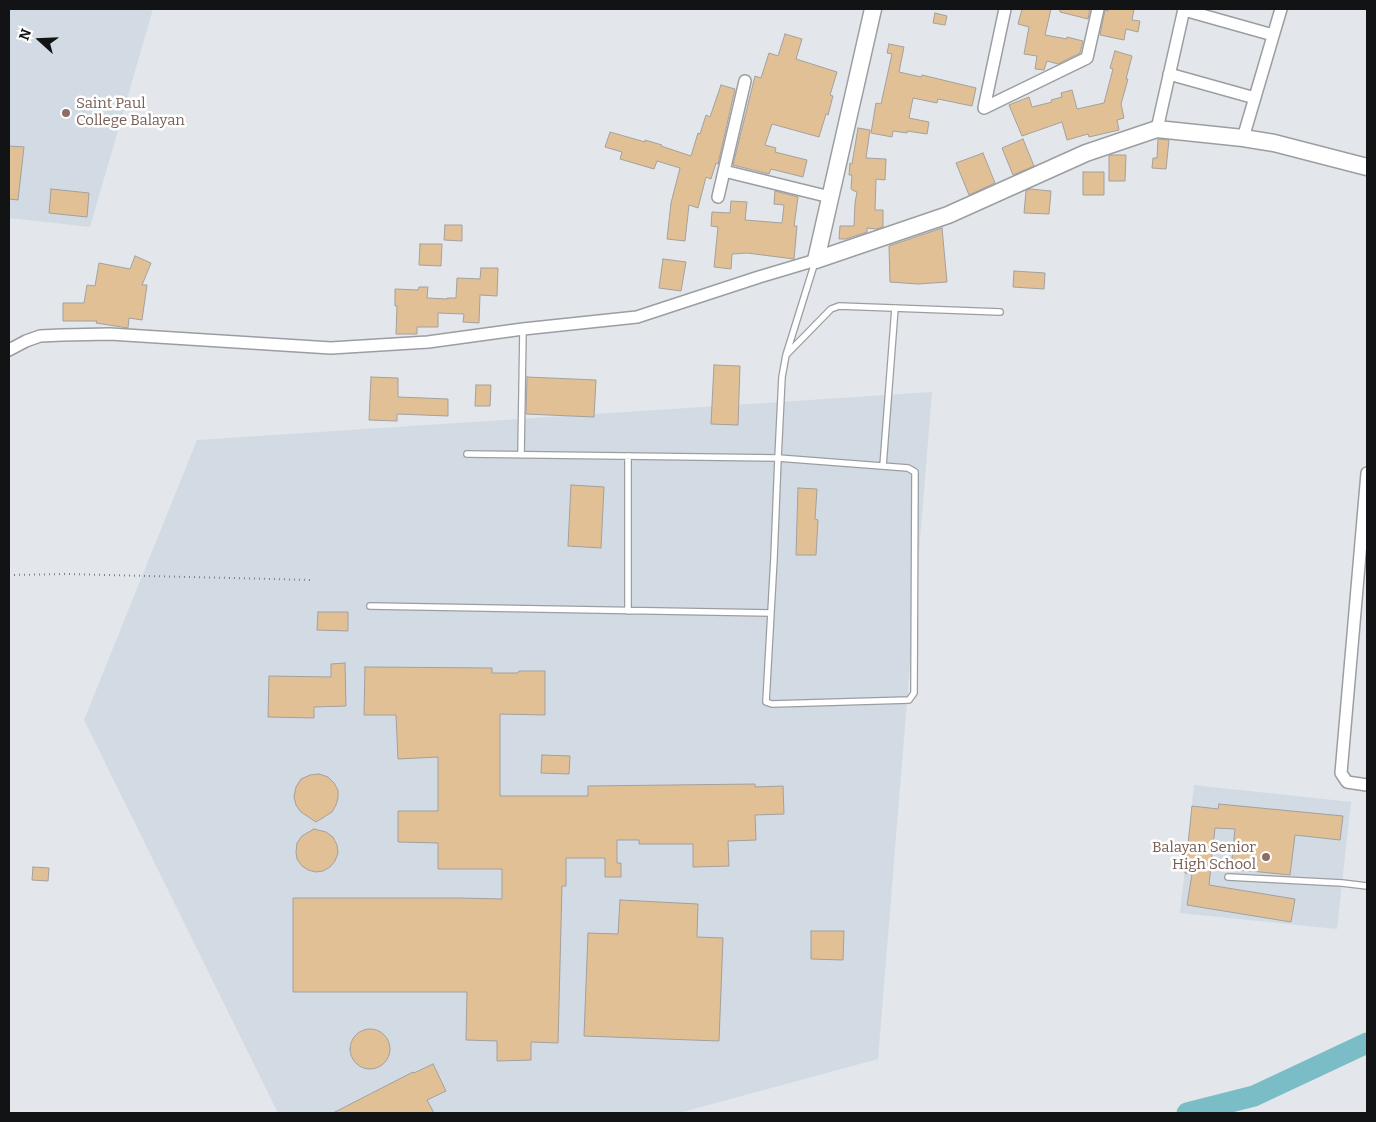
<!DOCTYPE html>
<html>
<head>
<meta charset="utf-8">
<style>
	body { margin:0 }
	#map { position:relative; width:1376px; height:1122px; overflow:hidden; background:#e3e6ea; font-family:Bitter,serif }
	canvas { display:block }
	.frame { position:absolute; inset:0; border:10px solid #111314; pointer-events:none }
	.north { position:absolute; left:15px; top:15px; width:50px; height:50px; -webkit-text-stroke:4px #fff; paint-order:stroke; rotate:290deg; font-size:14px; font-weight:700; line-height:20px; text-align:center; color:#111314 }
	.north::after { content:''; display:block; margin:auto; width:18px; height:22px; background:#111314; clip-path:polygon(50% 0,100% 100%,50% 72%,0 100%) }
</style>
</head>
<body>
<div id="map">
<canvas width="1376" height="1122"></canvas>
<div class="frame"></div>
<div class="north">N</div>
</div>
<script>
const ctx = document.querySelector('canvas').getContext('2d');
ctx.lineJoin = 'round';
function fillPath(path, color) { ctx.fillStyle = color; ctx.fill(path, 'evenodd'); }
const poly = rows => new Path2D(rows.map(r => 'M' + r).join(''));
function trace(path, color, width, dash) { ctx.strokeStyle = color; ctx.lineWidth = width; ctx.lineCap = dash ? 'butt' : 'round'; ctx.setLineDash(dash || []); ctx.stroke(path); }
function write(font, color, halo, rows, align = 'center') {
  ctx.font = font + ' Bitter,serif'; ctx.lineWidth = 5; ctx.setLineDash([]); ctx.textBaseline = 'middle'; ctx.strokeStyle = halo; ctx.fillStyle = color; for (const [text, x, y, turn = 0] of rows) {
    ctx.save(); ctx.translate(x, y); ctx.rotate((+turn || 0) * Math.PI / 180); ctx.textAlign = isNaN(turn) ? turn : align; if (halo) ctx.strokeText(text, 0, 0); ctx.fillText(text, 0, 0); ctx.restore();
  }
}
const built = poly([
	[9,9,153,9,90,227,9,218],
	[932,392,878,1059,679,1113,278,1113,84,720,197,440],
	[1194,785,1351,802,1337,929,1180,913]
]);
const river = poly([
	[1187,1113,1254,1096,1367,1043]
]);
const building = poly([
	[1022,9,1051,9,1045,35,1067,39,1067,37,1083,41,1080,53,1058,64,1047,61,1044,70,1035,69,1037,56,1024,54,1029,27,1018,24,1022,9],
	[1060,9,1090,9,1088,19,1060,12,1060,9],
	[1108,9,1134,9,1132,20,1140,21,1138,32,1126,29,1124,40,1100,35,1105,10,1108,11,1108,9],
	[935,13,947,16,945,25,933,23,935,13],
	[785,34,802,39,796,59,837,72,830,95,833,96,828,115,826,114,819,137,772,124,765,145,776,148,775,152,807,160,803,177,771,169,769,174,733,165,755,76,761,78,769,53,778,56,785,34],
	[889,44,904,47,899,72,921,77,922,75,976,88,972,106,938,99,937,103,913,98,909,118,929,122,927,134,907,131,907,133,893,131,892,137,871,133,876,103,881,104,892,54,887,53,889,44],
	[1115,51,1132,56,1126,79,1128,79,1121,104,1124,118,1117,120,1119,130,1089,137,1088,134,1067,140,1062,122,1022,136,1009,105,1029,97,1032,107,1052,102,1051,100,1062,97,1061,93,1072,90,1077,109,1104,103,1113,69,1110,68,1115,51],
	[721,85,735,89,718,164,716,163,711,179,706,177,698,208,689,205,685,241,667,239,671,203,680,168,657,161,654,169,620,159,622,152,605,147,610,132,645,142,645,140,662,145,661,146,691,156,698,133,700,134,706,115,710,117,721,85],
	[858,128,870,130,866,158,886,159,885,180,876,179,875,210,883,210,883,227,876,229,867,228,867,232,846,239,839,239,840,226,854,226,855,203,857,192,852,190,851,188,852,175,849,175,850,163,852,164,858,128],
	[1023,139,1034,166,1013,175,1002,148,1023,139],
	[1158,139,1169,140,1166,169,1152,168,1153,158,1157,158,1158,139],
	[9,146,24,147,18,200,9,199,9,146],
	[983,153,995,183,969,195,956,163,983,153],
	[1111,155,1126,155,1125,181,1109,181,1109,156,1111,155],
	[1083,172,1104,172,1104,195,1083,195,1083,172],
	[51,189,89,193,87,217,49,213,51,189],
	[1030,189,1051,191,1049,214,1024,213,1026,191,1030,189],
	[775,191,798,197,794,226,797,226,794,259,747,253,732,254,731,269,714,267,718,227,711,226,712,212,730,213,731,201,747,202,745,220,782,223,784,205,774,204,775,191],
	[445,225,462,225,462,241,444,240,445,225],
	[942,228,947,282,918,284,890,282,889,246,942,228],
	[420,244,442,244,441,266,419,265,420,244],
	[135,256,151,263,142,285,147,285,142,320,129,318,128,328,96,323,97,321,63,321,63,303,84,303,87,285,95,286,99,263,130,269,135,256],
	[663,259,686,262,681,291,659,288,663,259],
	[481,268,498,268,497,296,480,295,479,323,463,322,464,314,438,313,438,327,417,327,417,334,396,334,397,306,395,306,395,289,418,290,419,287,428,287,427,298,447,299,447,298,456,298,457,278,480,279,481,268],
	[1014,271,1045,273,1044,289,1013,287,1014,271],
	[714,365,740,366,738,425,711,424,714,365],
	[371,377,398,378,398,397,448,399,448,416,397,414,397,421,369,420,371,377],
	[527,377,596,380,594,417,526,414,527,377],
	[476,385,491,385,490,406,475,406,476,385],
	[571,485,604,487,601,548,568,546,571,485],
	[798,488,817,489,815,519,818,520,816,555,796,555,798,488],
	[318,612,348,612,348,631,317,630,318,612],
	[345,663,346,706,314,707,314,718,268,717,269,676,331,677,331,664,345,663],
	[365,667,492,668,492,673,518,673,519,671,545,671,545,715,500,714,500,796,588,796,588,786,755,784,755,787,783,786,784,814,755,815,756,840,728,841,729,866,693,867,693,844,639,844,639,840,617,840,617,863,621,863,621,877,605,877,605,858,566,858,566,886,562,886,558,1043,531,1042,531,1060,497,1061,497,1041,466,1040,467,992,293,992,293,898,460,898,502,899,502,869,438,869,438,843,398,842,398,811,438,811,438,757,398,759,396,715,364,715,365,667],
	[542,755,570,756,569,774,541,773,542,755],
	[319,774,328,777,334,783,338,790,338,798,336,805,332,812,316,822,301,812,296,805,294,797,296,787,301,779,310,775,319,774],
	[1219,804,1343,816,1340,840,1295,835,1290,875,1231,869,1235,829,1215,828,1209,885,1295,899,1291,922,1187,905,1192,874,1185,873,1192,806,1218,809,1219,804],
	[314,829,326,832,333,837,337,845,338,853,335,861,330,867,323,871,316,872,308,870,302,866,297,859,296,852,297,843,302,836,314,829],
	[33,867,49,868,48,881,32,880,33,867],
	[620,900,698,904,697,937,723,938,719,1041,584,1036,588,933,618,934,620,900],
	[811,931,844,931,843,960,811,959,811,931],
	'350 1049a20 20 0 1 1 40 0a20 20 0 1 1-40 0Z',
	[433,1064,446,1091,427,1100,434,1113,333,1113,413,1072,414,1073,433,1064]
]);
const path = poly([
	[9,575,67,574,312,580]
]);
const lane = poly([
	[787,354,831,309,839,306,1000,312],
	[467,454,778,458,908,468,915,472,914,693,909,700,772,704,766,702,774,558,778,458,782,377,786,355,815,262],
	[521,455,523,329],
	[628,456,628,611],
	[883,466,895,308],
	[370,606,771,613],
	[1228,877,1342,883,1367,886]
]);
const street = poly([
	[1184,10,1273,35],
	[1169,74,1255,98],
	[984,108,1087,58,1098,9],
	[984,108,1005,9],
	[1157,129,1184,9],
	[1243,138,1281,9],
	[724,171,830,197],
	[718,197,745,81],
	[9,350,26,341,40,336,62,335,110,334,331,348,428,342,523,329,637,317,759,277,816,260],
	[1367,473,1341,773,1347,782,1367,785]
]);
const secondary = poly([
	[816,260,948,215,1086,153,1157,129,1243,138,1274,143,1367,167],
	[816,260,873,9]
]);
const markers = [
	[66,113,5,"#8d6e63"],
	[1266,857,5,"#8d6e63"]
];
const educationNames = [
	["Saint Paul",76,104],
	["College Balayan",76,121],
	["Balayan Senior",1256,848,"right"],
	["High School",1256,865,"right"]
];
fillPath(built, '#d2dbe4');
trace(river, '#7bbdc6', 21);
fillPath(building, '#e2c096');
trace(building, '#a3a09d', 1);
trace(lane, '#9b9ea1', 8);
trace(street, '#9b9ea1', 14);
trace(secondary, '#9b9ea1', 19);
trace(path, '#7c7e81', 2, [1, 4]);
trace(lane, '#fff', 5.5);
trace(street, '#fff', 11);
trace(secondary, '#fff', 16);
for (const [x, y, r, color] of markers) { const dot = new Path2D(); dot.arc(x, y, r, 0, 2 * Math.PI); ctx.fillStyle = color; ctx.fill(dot); trace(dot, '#fff', 2); }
write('15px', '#785e54', '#fff', educationNames, 'left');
</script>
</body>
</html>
